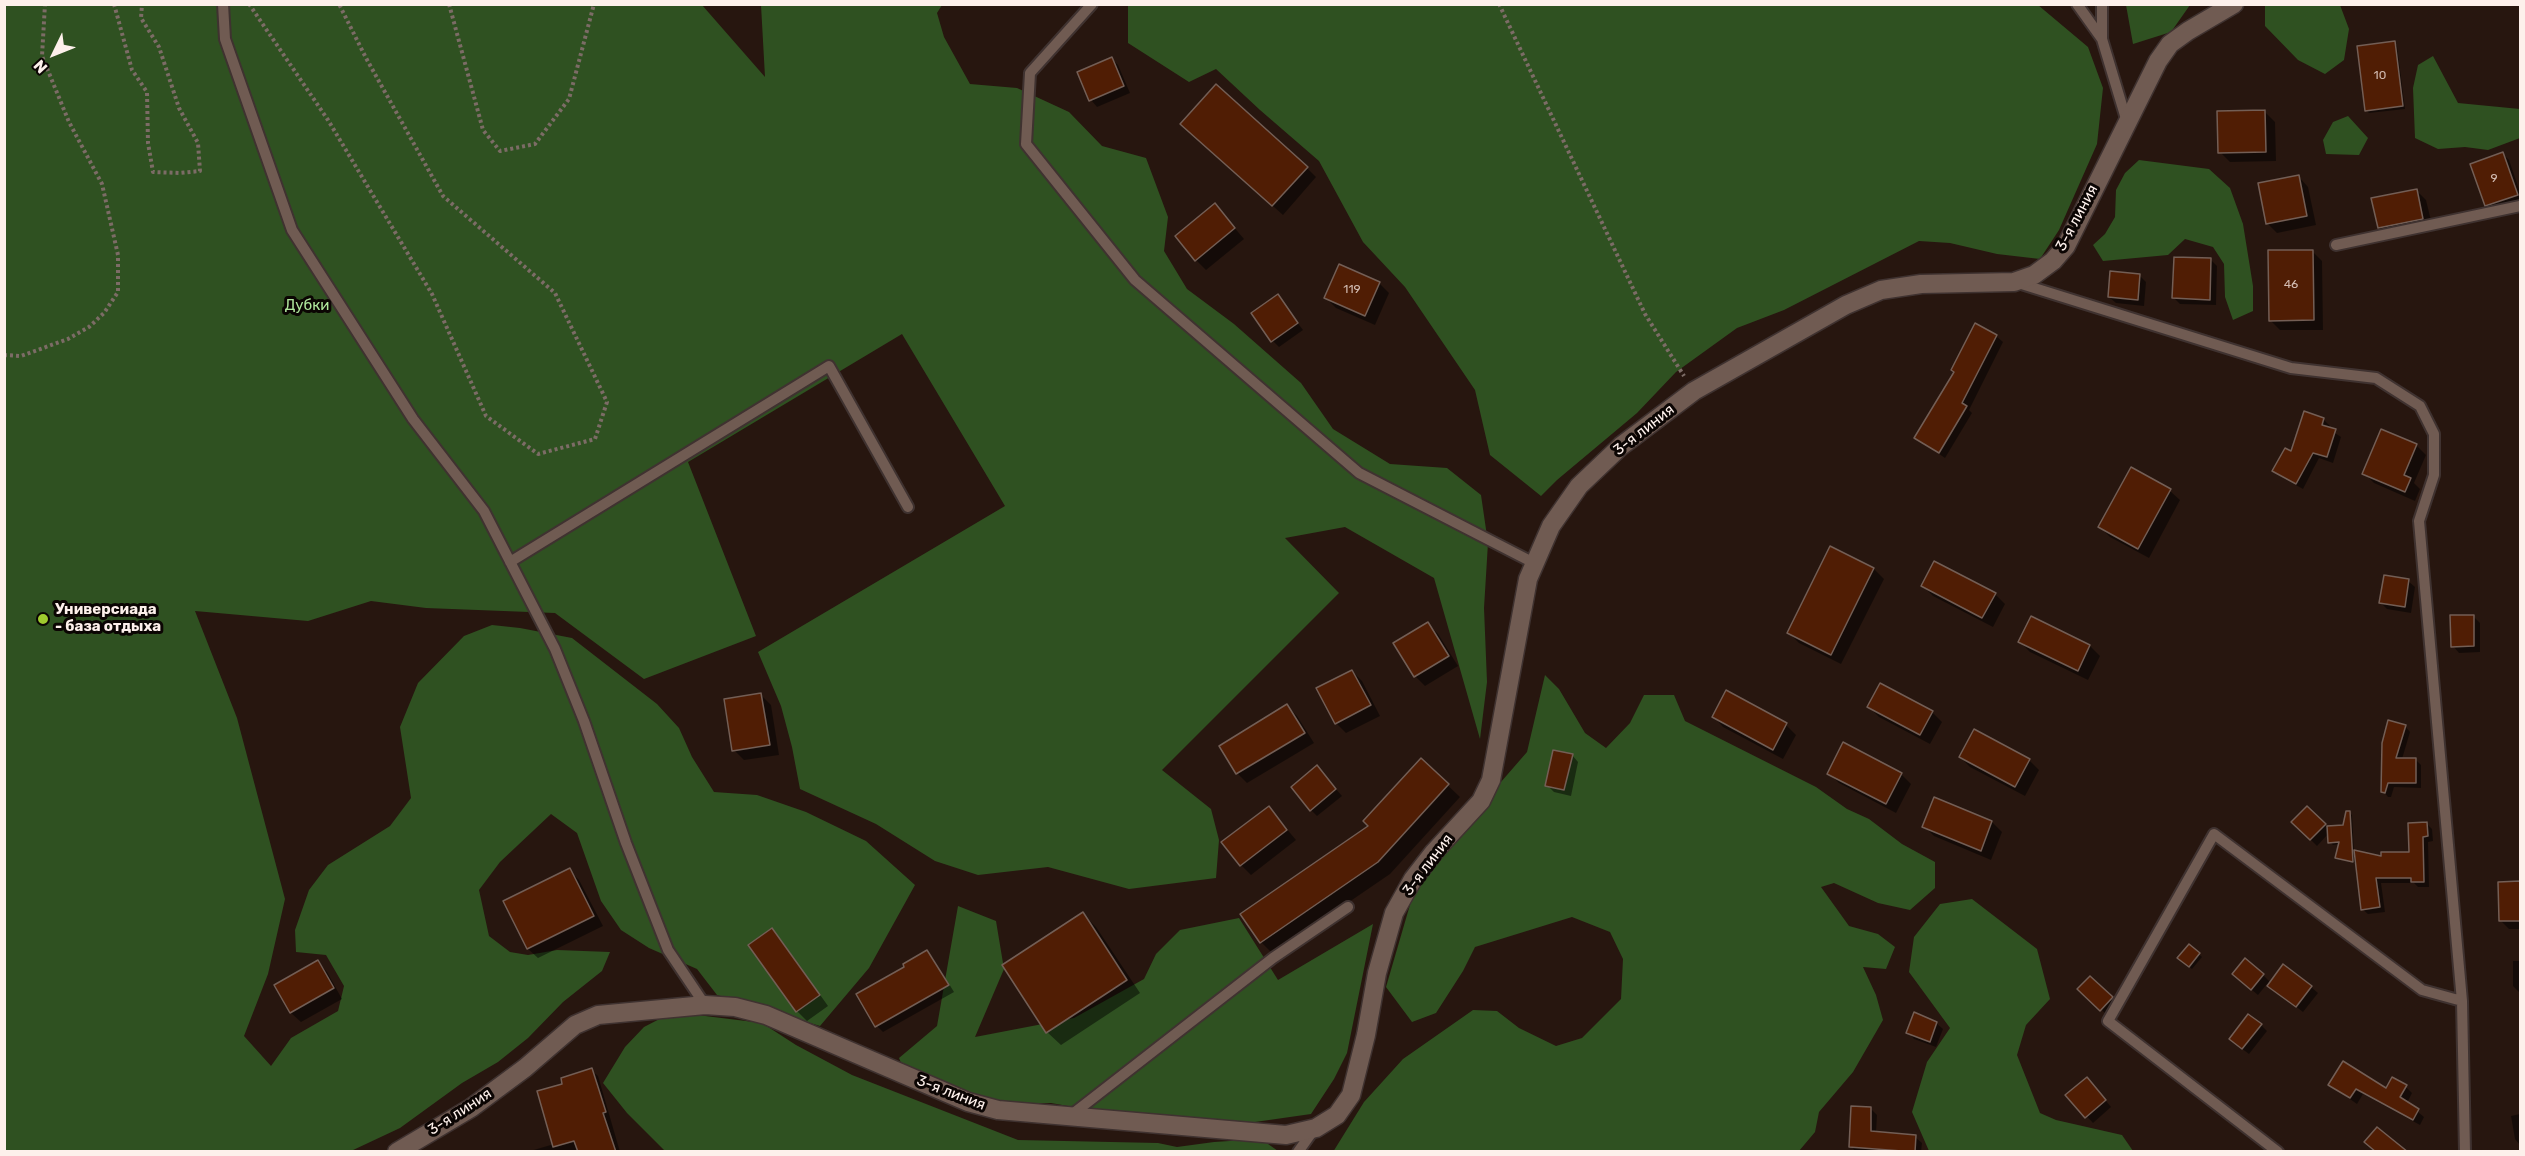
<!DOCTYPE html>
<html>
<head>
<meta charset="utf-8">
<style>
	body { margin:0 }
	#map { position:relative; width:2525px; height:1156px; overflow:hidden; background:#27160f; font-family:Rubik,sans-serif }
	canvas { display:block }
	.frame { position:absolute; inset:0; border:6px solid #fdf0eb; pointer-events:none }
	.north { position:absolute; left:24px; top:24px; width:60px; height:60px; -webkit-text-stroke:4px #0b0503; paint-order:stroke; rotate:227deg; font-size:16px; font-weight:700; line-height:24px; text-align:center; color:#fdf0eb }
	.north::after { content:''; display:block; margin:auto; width:21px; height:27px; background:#fdf0eb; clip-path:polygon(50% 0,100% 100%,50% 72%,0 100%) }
</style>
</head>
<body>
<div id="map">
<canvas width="2525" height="1156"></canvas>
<div class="frame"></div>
<div class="north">N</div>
</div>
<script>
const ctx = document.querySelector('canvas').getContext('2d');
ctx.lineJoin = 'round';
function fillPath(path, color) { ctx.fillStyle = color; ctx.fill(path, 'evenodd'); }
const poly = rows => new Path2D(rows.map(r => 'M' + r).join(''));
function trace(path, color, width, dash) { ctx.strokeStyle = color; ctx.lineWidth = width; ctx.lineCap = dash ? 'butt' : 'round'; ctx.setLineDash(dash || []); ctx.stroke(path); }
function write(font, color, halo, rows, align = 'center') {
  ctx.font = font + ' Rubik,sans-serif'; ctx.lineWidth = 6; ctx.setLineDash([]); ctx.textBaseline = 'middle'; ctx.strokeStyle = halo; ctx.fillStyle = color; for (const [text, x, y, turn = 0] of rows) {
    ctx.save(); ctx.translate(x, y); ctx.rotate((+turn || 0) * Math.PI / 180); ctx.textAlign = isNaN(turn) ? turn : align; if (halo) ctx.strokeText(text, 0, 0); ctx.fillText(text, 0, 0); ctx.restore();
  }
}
const forest = poly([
	[5,5,702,5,765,77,761,5,942,5,937,13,944,37,970,84,1017,88,1069,112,1102,146,1146,158,1168,217,1164,251,1187,289,1234,324,1301,383,1333,429,1390,464,1447,468,1481,495,1488,543,1484,608,1487,682,1480,739,1434,578,1345,527,1285,538,1339,593,1162,770,1211,809,1219,840,1216,878,1129,889,1048,867,978,875,935,861,876,824,800,789,792,747,781,706,758,652,1005,506,902,334,688,462,756,636,644,679,555,613,426,608,371,601,308,621,195,611,237,718,285,899,268,974,244,1036,271,1066,291,1038,338,1011,344,986,326,955,296,952,295,930,309,890,328,865,390,826,411,798,400,727,418,683,464,636,492,625,520,628,572,638,657,704,679,728,692,757,714,792,757,795,806,812,866,841,915,885,869,968,820,1026,717,995,697,969,649,948,621,930,601,901,577,833,551,814,500,862,479,890,489,936,510,952,528,955,557,950,610,952,602,971,563,1002,528,1038,498,1062,462,1083,400,1128,351,1151,5,1152],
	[1128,5,2038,5,2088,47,2103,88,2097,144,2059,230,2040,259,1997,254,1950,243,1919,241,1784,310,1737,328,1676,372,1637,413,1557,480,1541,496,1490,455,1475,390,1405,287,1363,242,1319,161,1260,110,1216,69,1189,82,1128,43],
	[2126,5,2126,4,2190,5,2171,32,2133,44],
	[2265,5,2340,5,2349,29,2344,60,2325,74,2298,60,2265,26],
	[2433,56,2458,103,2520,109,2520,138,2488,150,2465,147,2438,149,2415,138,2413,88,2418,65],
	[2348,116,2368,138,2359,155,2326,154,2323,140,2333,122],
	[2139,160,2209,169,2230,188,2243,224,2253,286,2253,311,2233,320,2225,297,2224,264,2213,247,2185,239,2168,255,2103,261,2093,245,2105,234,2115,217,2116,190,2125,173],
	[1545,675,1559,689,1585,733,1606,748,1630,723,1644,695,1674,695,1685,721,1816,787,1847,809,1869,819,1902,844,1935,862,1935,888,1910,910,1878,903,1834,883,1821,887,1849,926,1878,934,1895,947,1886,969,1863,967,1876,995,1883,1020,1853,1072,1819,1112,1815,1132,1799,1151,1333,1152,1364,1102,1403,1059,1473,1010,1497,1011,1519,1028,1556,1046,1582,1038,1621,999,1623,959,1610,932,1572,917,1475,947,1463,971,1436,1013,1412,1022,1386,987,1414,891,1474,813,1527,752],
	[1972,899,2037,949,2050,999,2026,1025,2017,1055,2040,1113,2056,1120,2122,1135,2133,1151,1929,1151,1912,1112,1927,1062,1950,1028,1909,972,1914,937,1940,904],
	[958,906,996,921,1004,969,975,1037,1074,1018,1144,979,1156,954,1180,930,1239,918,1278,980,1373,924,1347,1053,1334,1079,1311,1114,1248,1123,1163,1123,1051,1103,1003,1104,904,1070,899,1058,937,1026],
	[673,1012,762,1023,796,1045,852,1075,1018,1140,1158,1143,1177,1147,1214,1142,1261,1139,1278,1151,665,1151,627,1113,603,1083,625,1047,644,1027]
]);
const shadow = poly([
	[2395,43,2397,46,2405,109,2369,113,2366,110],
	[1112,59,1118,65,1130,93,1097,107,1091,100,1079,73],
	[2265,112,2275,122,2276,161,2230,162,2220,152],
	[1192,134,1307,168,1316,177,1283,215],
	[2503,154,2509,160,2520,192,2520,203,2493,211,2486,205],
	[2299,177,2308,187,2316,225,2277,233,2267,223],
	[2416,190,2426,200,2433,229,2389,238,2379,228],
	[1215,205,1244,239,1206,270,1196,260],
	[2312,251,2322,261,2323,330,2280,330,2270,320],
	[2211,260,2217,266,2216,305,2180,304,2174,298],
	[2139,275,2146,282,2144,306,2116,303,2109,297],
	[1379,283,1389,293,1375,325,1336,308,1326,298],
	[1277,296,1303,330,1279,347,1273,341],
	[1996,336,2003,342,1969,410,1972,413,1945,458,1916,438],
	[2323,419,2330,426,2329,429,2341,437,2333,463,2319,458,2303,489,2281,477,2274,470],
	[2416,445,2426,455,2414,483,2420,489,2415,501,2374,483,2364,473],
	[2170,491,2180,500,2149,558,2110,537,2100,527],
	[1831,548,1874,569,1884,579,1841,664,1799,643,1789,633],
	[2408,581,2415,587,2411,613,2387,609,2381,603],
	[1923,586,1995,594,2005,604,1993,627,1933,596],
	[2473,616,2480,623,2480,652,2459,653,2453,646],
	[2031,618,2090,646,2100,656,2088,680,2030,652,2020,642],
	[1428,624,1438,634,1458,666,1425,686,1415,676],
	[1352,671,1362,681,1380,716,1346,733,1336,723],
	[1727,692,1786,725,1796,735,1783,759,1723,727,1714,717],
	[761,695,771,705,779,755,744,760,734,750],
	[1287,706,1297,716,1314,743,1247,783,1237,773,1221,746],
	[1869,707,1932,712,1942,722,1930,744,1879,717],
	[2405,726,2410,732,2402,759,2416,760,2421,765,2421,788,2394,787,2391,797,2388,797,2383,791],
	[1572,755,1578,762,1571,796,1554,792,1547,785],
	[1960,757,2029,760,2039,770,2025,796,1970,767],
	[1421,760,1460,797,1390,874,1273,954,1261,942,1242,914,1370,826],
	[1829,773,1901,774,1911,784,1896,813,1839,783],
	[1323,774,1342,796,1317,816,1311,810],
	[1935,799,1992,822,2002,832,1991,860,1934,836,1924,826],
	[1269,808,1296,840,1251,875,1241,865],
	[2307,808,2328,828,2344,827,2349,812,2352,815,2354,852,2382,858,2411,853,2427,824,2432,829,2433,841,2428,842,2429,887,2418,887,2414,883,2381,883,2385,912,2368,914,2362,909,2357,864,2337,857,2340,844,2333,845,2330,842,2329,833,2317,846,2293,822],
	[569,870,579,880,603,926,538,958,528,949,505,902],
	[2520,882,2520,929,2509,929,2501,921,2500,883],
	[1083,914,1096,927,1140,993,1061,1045,1047,1032],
	[771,930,781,940,828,1006,807,1021,797,1011],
	[2189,946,2202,957,2192,969,2179,958],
	[927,951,933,958,954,992,883,1032,877,1026],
	[2513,961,2520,961,2520,993,2513,986],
	[318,962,327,972,342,999,301,1022,291,1013,276,986],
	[2263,975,2271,983,2311,987,2318,993,2303,1012,2267,984,2258,995,2240,980],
	[2090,978,2118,1005,2108,1016,2080,989],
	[1936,1023,1943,1029,1936,1047,1914,1039,1908,1032],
	[2261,1025,2267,1031,2249,1054,2237,1045],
	[591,1070,598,1076,620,1152,527,1152,554,1144,564,1085],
	[2093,1085,2111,1107,2093,1123,2068,1096],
	[2330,1085,2386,1090,2406,1087,2412,1093,2407,1103,2424,1117,2420,1125,2363,1094,2357,1104],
	[1871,1109,1877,1115,1876,1133,1915,1137,1922,1143,1921,1152,1856,1152,1851,1146],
	[2520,1114,2520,1145,2515,1139,2511,1116]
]);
const building = poly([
	[2395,41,2403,106,2365,111,2357,46,2395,41],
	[1112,57,1124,86,1089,101,1077,72,1112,57],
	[1216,84,1308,167,1272,206,1180,124,1216,84],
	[2265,110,2266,152,2218,153,2217,111,2265,110],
	[2503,152,2518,195,2485,206,2470,164,2503,152],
	[2299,175,2307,216,2266,224,2258,183,2299,175],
	[2417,189,2423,219,2378,228,2371,198,2417,189],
	[1215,203,1235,228,1195,261,1175,236,1215,203],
	[2268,250,2313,250,2314,320,2269,321,2268,250],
	[2174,257,2211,258,2210,300,2172,298,2174,257],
	[1339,264,1380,282,1365,316,1324,298,1339,264],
	[2110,271,2140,274,2138,300,2108,297,2110,271],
	[1278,294,1298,323,1271,342,1251,313,1278,294],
	[1975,323,1997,335,1962,403,1967,406,1939,453,1914,438,1954,372,1951,370,1975,323],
	[2304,411,2324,418,2322,425,2336,429,2327,457,2313,453,2296,484,2272,471,2285,448,2291,451,2304,411],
	[2381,429,2417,444,2404,475,2411,478,2405,492,2362,474,2381,429],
	[2131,467,2171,489,2138,549,2098,527,2131,467],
	[1830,546,1874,568,1831,655,1787,633,1830,546],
	[1934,561,1996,593,1982,618,1921,586,1934,561],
	[2384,575,2409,579,2405,607,2379,603,2384,575],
	[2450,615,2474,615,2474,646,2451,647,2450,615],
	[2031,616,2090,645,2078,671,2018,642,2031,616],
	[1428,622,1449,656,1414,677,1393,643,1428,622],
	[1352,670,1371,705,1335,724,1316,688,1352,670],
	[1880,683,1933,711,1920,735,1867,707,1880,683],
	[1726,690,1787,723,1773,750,1712,717,1726,690],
	[761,693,770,745,732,751,724,699,761,693],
	[1287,704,1305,733,1236,774,1219,746,1287,704],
	[2388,720,2406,725,2396,758,2416,758,2416,783,2388,783,2385,793,2381,792,2382,743,2388,720],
	[1974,729,2030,759,2015,787,1959,757,1974,729],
	[1843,742,1902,773,1886,804,1827,774,1843,742],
	[1553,750,1573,754,1564,790,1545,786,1553,750],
	[1421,758,1449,784,1378,862,1260,943,1240,914,1368,826,1363,821,1421,758],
	[1317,765,1336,789,1310,811,1291,787,1317,765],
	[1934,797,1992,821,1981,851,1922,827,1934,797],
	[1269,806,1287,830,1240,866,1221,842,1269,806],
	[2307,806,2326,824,2310,840,2291,822,2307,806],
	[2346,811,2350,811,2353,862,2335,858,2339,842,2328,843,2327,826,2343,825,2346,811],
	[2427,822,2428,836,2423,837,2424,882,2411,882,2411,878,2376,878,2380,907,2361,910,2354,850,2381,856,2381,852,2409,852,2408,823,2427,822],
	[570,868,594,916,527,949,503,901,570,868],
	[2520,881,2520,921,2499,921,2498,882,2520,881],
	[1083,912,1127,980,1046,1033,1002,965,1083,912],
	[772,928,820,995,796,1012,748,945,772,928],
	[2189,944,2200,953,2189,967,2177,958,2189,944],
	[927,950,949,985,875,1027,856,994,904,967,903,964,927,950],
	[2245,958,2264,974,2251,990,2232,974,2245,958],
	[318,960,334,988,290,1013,274,985,318,960],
	[2283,964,2312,986,2296,1007,2267,986,2283,964],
	[2090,976,2113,997,2100,1011,2077,989,2090,976],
	[1914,1012,1937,1022,1930,1042,1906,1033,1914,1012],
	[2248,1014,2262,1024,2242,1049,2229,1039,2248,1014],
	[2343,1061,2386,1088,2392,1077,2407,1085,2400,1097,2419,1109,2413,1120,2356,1089,2350,1098,2328,1085,2343,1061],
	[592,1068,606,1112,603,1113,616,1152,578,1152,574,1141,553,1147,537,1091,562,1084,561,1078,592,1068],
	[2087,1077,2106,1100,2085,1118,2065,1095,2087,1077],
	[1851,1106,1871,1107,1871,1131,1916,1135,1915,1152,1849,1147,1851,1106],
	[2377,1127,2408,1152,2376,1152,2364,1142,2377,1127]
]);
const path = poly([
	[114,4,132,70,147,92,148,143,153,172,180,173,200,171,198,143,179,108,159,47,141,18,142,4],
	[249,4,328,120,432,294,486,416,538,454,595,439,607,402,555,293,443,196,366,58,339,4],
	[449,4,483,130,500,151,535,144,569,99,594,4],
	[1499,4,1645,314,1684,376],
	[4,355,21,356,68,339,89,327,104,313,118,292,118,255,102,184,69,122,42,56,45,4]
]);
const lane = poly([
	[223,4,225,39,292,230,413,419,484,511,555,649,584,721,626,843,668,950,705,1005],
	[1092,4,1030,73,1026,144,1135,280,1359,473,1534,563],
	[2077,4,2102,39],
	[2102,4,2102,39,2127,122],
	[2336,245,2520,206],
	[2015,282,2291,368,2376,378,2420,406,2434,434,2434,475,2419,521,2462,1001,2465,1152],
	[510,562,829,366,908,507],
	[1070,1116,1273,958,1348,907],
	[1298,1152,1315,1128],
	[2278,1152,2108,1021,2214,834,2422,990,2462,1001]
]);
const street = poly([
	[397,1152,471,1108,525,1068,575,1025,598,1015,705,1005,735,1007,766,1015,968,1102,998,1110,1286,1135,1316,1128,1337,1115,1351,1095,1366,1035,1377,973,1394,913,1413,879,1434,852,1481,801,1491,780,1528,579,1551,526,1579,486,1621,446,1694,391,1846,305,1881,290,1921,284,2014,282,2034,275,2053,261,2066,246,2158,61,2170,44,2188,31,2234,4]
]);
const markers = [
	[43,619,6,"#9fca2e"]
];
const numberNames = [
	["10",2380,76],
	["9",2494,179],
	["46",2291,285],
	["119",1352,290]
];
const streetNames = [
	["3-я линия",2077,218,-62],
	["3-я линия",1644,430,-38],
	["3-я линия",1428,865,-53],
	["3-я линия",951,1093,21],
	["3-я линия",460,1112,-33]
];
const parkNames = [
	["Дубки",307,306]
];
const poiNames = [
	["Универсиада",55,610],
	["- база отдыха",55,627]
];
fillPath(forest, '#2f5121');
fillPath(shadow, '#0007');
fillPath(building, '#501d04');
trace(building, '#735e55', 1.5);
trace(lane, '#3f3230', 14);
trace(street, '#3f3230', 21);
trace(path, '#7c6c66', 4, [3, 3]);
trace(lane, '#705b52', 10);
trace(street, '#705b52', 18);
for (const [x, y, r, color] of markers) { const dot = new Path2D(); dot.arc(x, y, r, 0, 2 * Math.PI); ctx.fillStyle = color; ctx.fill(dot); trace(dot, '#0b0503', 2); }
write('12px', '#d2bbb1', null, numberNames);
write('15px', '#fdf0eb', '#0b0503', streetNames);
write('15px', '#b0e79d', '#0b0503', parkNames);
write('bold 15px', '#fdf0eb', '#0b0503', poiNames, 'left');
</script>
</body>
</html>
